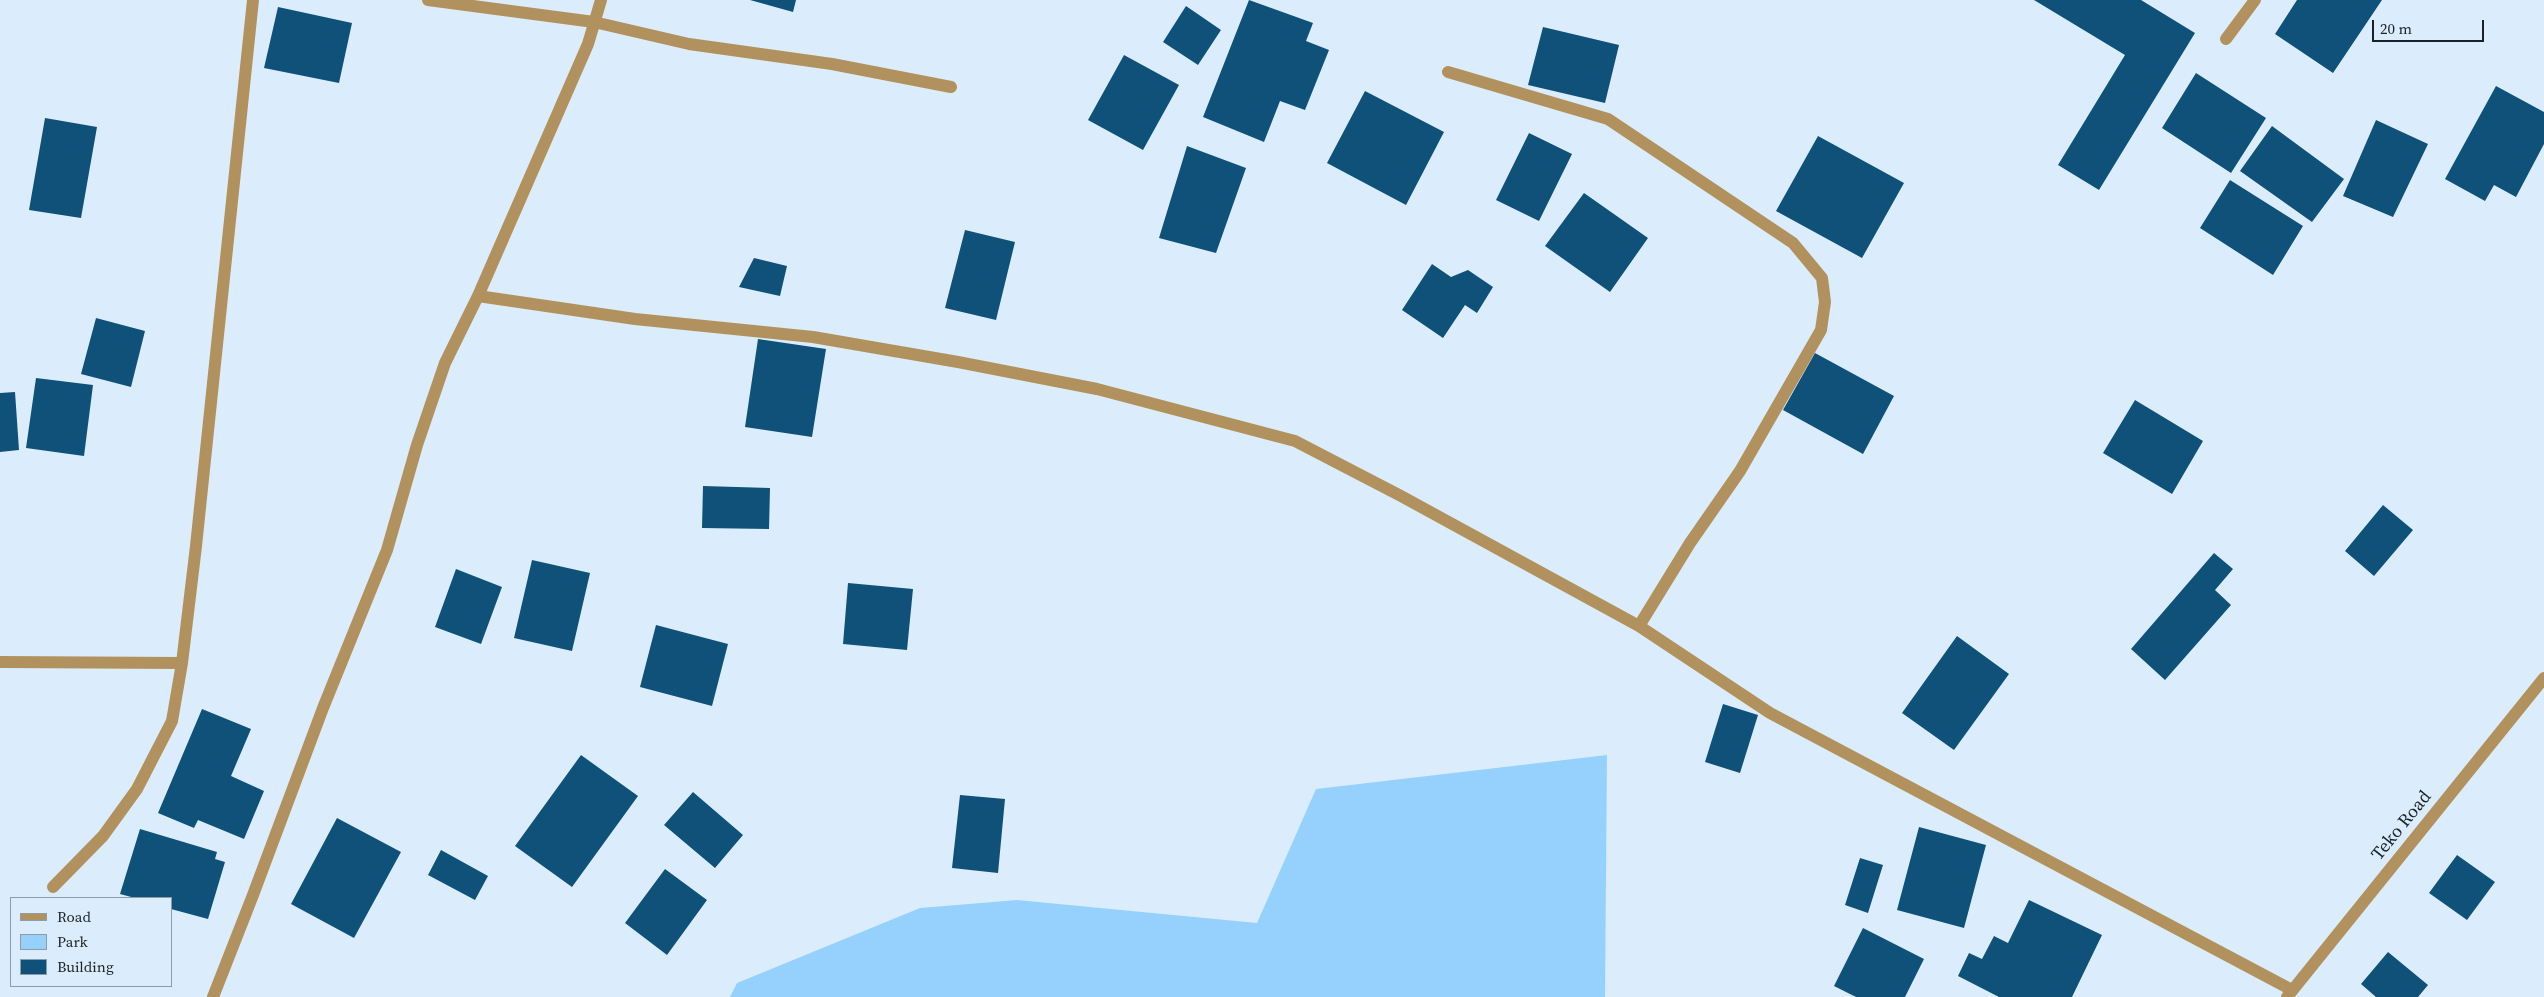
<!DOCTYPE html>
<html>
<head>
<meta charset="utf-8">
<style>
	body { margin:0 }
	#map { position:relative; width:2544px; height:997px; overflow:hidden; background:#dbedfc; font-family:"Source Serif 4",serif }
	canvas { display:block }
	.legend { position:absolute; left:10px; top:897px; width:162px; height:90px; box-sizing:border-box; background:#dbedfc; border:1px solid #8e9ca7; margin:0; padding:6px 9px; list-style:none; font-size:15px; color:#1b2227 }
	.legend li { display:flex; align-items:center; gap:10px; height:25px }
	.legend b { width:25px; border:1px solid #8e9ca7 }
	.scale { position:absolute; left:2372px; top:20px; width:112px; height:22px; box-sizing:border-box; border:2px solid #1b2227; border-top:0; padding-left:6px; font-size:15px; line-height:18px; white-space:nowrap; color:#1b2227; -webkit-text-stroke:4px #dbedfc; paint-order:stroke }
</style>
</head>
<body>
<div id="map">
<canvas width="2544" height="997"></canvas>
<ul class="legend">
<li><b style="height:6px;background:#b1925e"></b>Road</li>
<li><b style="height:14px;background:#96d1fe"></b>Park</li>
<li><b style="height:14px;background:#0f5179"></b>Building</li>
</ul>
<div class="scale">20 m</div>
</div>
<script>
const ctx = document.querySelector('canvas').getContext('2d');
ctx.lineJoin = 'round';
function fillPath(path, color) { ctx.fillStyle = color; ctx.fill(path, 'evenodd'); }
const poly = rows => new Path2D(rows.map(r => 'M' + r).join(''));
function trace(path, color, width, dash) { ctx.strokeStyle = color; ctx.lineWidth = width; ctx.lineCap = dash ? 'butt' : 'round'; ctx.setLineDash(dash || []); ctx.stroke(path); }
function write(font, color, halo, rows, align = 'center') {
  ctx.font = font + ' "Source Serif 4",serif'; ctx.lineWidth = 5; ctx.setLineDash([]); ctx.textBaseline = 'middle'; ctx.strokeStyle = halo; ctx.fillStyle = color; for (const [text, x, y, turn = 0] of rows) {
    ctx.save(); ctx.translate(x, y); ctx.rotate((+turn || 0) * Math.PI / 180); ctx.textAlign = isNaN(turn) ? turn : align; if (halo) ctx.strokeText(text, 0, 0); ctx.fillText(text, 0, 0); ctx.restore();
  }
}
const green = poly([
	[1607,755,1605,997,730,997,737,983,920,908,1017,900,1257,923,1316,789]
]);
const building = poly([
	[750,0,796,0,793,12],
	[1249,0,1313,23,1306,41,1329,50,1305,110,1280,101,1264,142,1203,117],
	[2034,0,2141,0,2195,33,2099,190,2058,165,2125,55],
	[2297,0,2382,0,2333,73,2275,34],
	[1186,6,1221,30,1198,65,1163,42],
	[278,7,352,23,339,83,264,68],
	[1543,27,1619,45,1605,103,1528,85],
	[1124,55,1179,85,1143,150,1088,120],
	[2196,73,2266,118,2231,173,2162,128],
	[2496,86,2544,112,2544,144,2516,197,2494,185,2485,201,2445,179],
	[1365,91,1444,132,1406,205,1327,163],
	[45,118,97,127,81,218,29,210],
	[2376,120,2428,144,2393,217,2343,196],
	[2272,126,2344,179,2312,222,2240,171],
	[1529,133,1572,154,1539,221,1496,200],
	[1818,136,1904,183,1862,258,1776,211],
	[1187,146,1246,168,1216,253,1159,238],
	[2230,180,2303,226,2273,275,2200,228],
	[1584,193,1648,238,1610,292,1545,246],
	[965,230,1015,242,996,320,945,308],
	[754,258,787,266,780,296,739,287],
	[1432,264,1451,277,1468,270,1493,287,1477,313,1465,305,1443,338,1402,310],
	[96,318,145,331,131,387,81,374],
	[758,339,826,349,812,437,745,427],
	[1815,353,1894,396,1863,454,1783,410],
	[36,378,93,385,84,456,26,448],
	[15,392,19,450,0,452,0,393],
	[2135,400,2203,441,2172,494,2103,453],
	[703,486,770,488,769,529,702,528],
	[2383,505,2413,530,2374,576,2345,551],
	[2214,553,2233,569,2215,590,2231,605,2165,680,2131,649],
	[532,560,590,573,572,651,514,638],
	[456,569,502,587,481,644,435,627],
	[848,583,913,589,907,650,843,644],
	[656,625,728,644,712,706,640,687],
	[1957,636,2009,674,1954,750,1902,713],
	[1723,704,1758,715,1740,773,1705,762],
	[202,709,251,729,231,776,264,791,244,839,198,820,194,828,158,813],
	[581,755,638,796,572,887,515,846],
	[693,792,743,835,715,868,664,825],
	[960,795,1005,799,998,873,952,868],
	[337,818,401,852,354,938,291,904],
	[1919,827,1986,845,1964,928,1897,910],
	[140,829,217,852,215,859,225,862,208,919,171,909,171,898,135,898,120,894],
	[441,850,488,876,475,900,428,875],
	[2457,855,2495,882,2467,920,2429,893],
	[1860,858,1883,865,1868,913,1845,905],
	[665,869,707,900,667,955,625,923],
	[2029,900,2102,935,2072,997,1999,997,1958,976,1969,953,1982,959,1994,936,2008,943],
	[1863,928,1924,959,1905,997,1856,997,1834,986],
	[2388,952,2428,985,2418,997,2376,997,2361,984]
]);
const service = poly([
	[2226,39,2255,0]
]);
const minor = poly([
	[428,0,594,22,689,44,832,64,951,87],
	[1448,72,1608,119,1793,243,1822,278,1825,302,1821,330,1740,471,1690,543,1639,626,1770,713,2292,990],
	[478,296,635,319,813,337,958,362,1097,389,1295,441,1401,496,1639,626],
	[0,662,182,663,196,546,253,0],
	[53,887,103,836,137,789,172,721,182,663],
	[213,997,253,895,323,708,387,550,417,445,445,363,478,296,588,44,601,0]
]);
const tertiary = poly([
	[2287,997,2544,678]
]);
const streetNames = [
	["Teko Road",2402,826,-51]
];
fillPath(green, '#96d1fe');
fillPath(building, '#0f5179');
trace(service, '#b1925e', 12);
trace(minor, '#b1925e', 12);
trace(tertiary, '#b1925e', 12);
write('18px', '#1b2227', '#dbedfc', streetNames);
</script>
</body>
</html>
